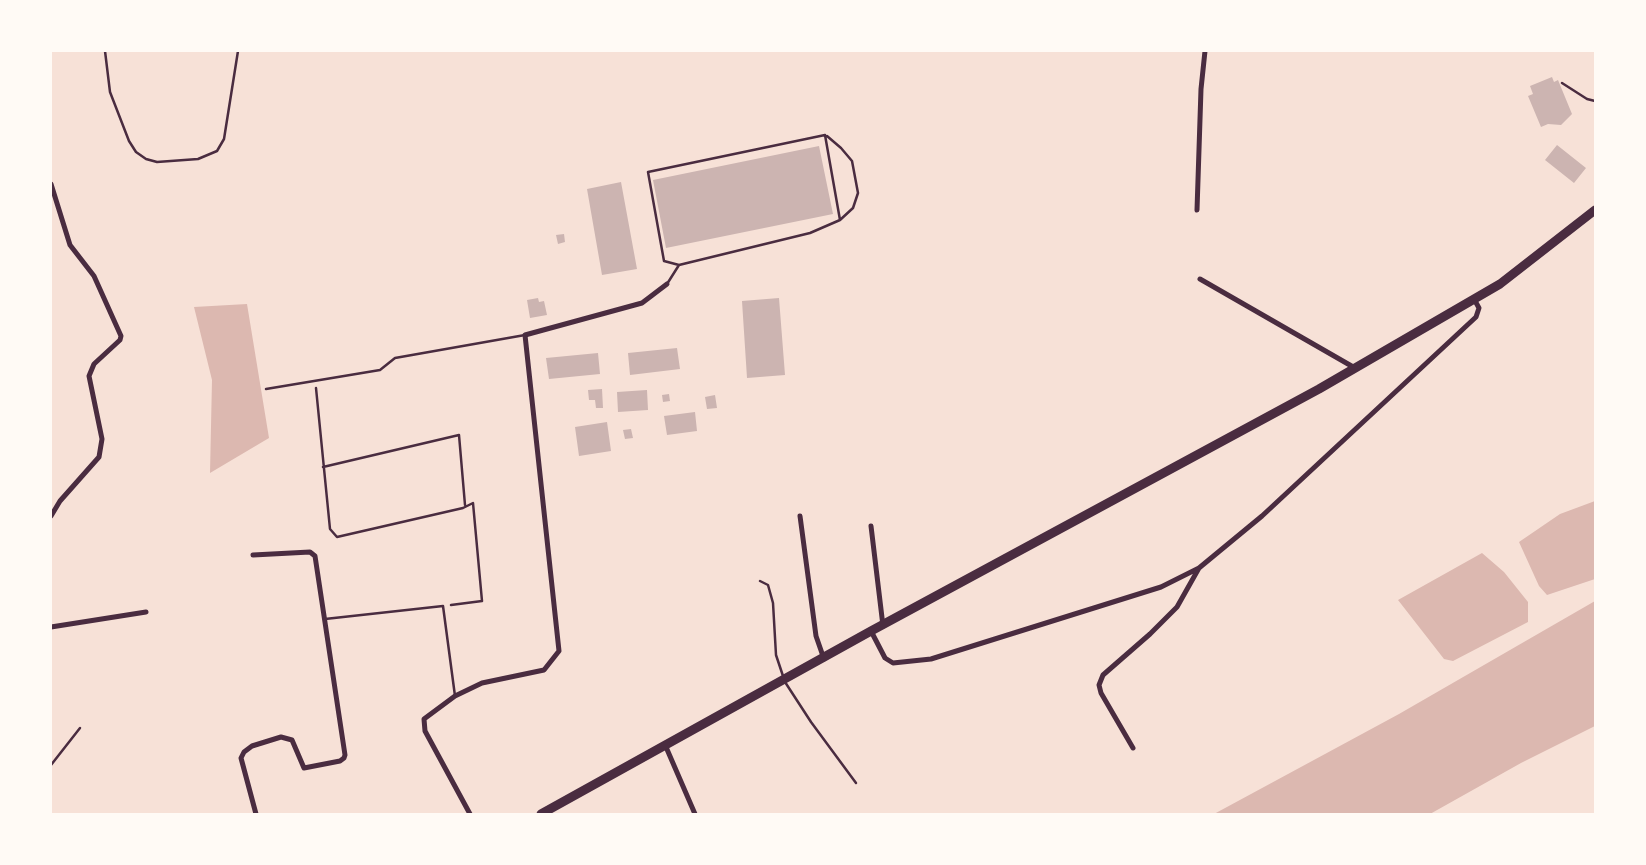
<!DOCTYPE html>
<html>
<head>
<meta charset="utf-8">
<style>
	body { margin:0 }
	#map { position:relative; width:1646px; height:865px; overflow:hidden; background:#f7e1d7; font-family:"Exo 2",sans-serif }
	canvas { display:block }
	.frame { position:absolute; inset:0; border:52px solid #fffaf5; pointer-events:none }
</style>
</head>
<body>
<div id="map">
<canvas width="1646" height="865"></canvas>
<div class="frame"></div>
</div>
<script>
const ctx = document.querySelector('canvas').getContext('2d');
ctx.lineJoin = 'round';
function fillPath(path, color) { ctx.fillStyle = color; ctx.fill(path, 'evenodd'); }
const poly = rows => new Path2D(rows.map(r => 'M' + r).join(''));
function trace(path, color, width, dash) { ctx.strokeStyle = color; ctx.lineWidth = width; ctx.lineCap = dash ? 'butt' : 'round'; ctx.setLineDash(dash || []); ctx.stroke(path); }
const water = poly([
	[247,304,269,438,210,473,212,380,194,307],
	[1595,501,1595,579,1547,595,1539,586,1519,542,1560,514],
	[1482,553,1504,572,1528,602,1528,622,1453,661,1444,659,1398,600],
	[1595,601,1595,726,1521,763,1430,814,1214,814,1399,714]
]);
const building = poly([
	[1552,77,1554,82,1558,80,1572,114,1561,125,1548,124,1541,127,1528,96,1533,94,1530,86],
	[1557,145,1586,168,1574,183,1545,160],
	[819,146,833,214,666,248,653,180],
	[621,182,637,269,602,275,587,189],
	[564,234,565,242,558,244,556,235],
	[538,298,539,302,544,301,547,315,530,318,527,300],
	[779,298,785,375,747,378,742,301],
	[677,348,680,369,630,375,628,353],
	[598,353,600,374,549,379,546,358],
	[602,389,603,408,596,408,595,400,589,400,588,390],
	[647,390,648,410,618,412,617,392],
	[669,394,670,401,663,402,662,395],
	[715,395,717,408,707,409,705,397],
	[695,412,697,431,667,435,664,416],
	[607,422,611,451,579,456,575,427],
	[631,429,633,438,625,439,623,430]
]);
const path = poly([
	[105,51,110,92,129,141,136,152,146,159,157,162,198,159,217,151,224,139,238,51],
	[1562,83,1587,99,1595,101],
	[316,388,330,529,337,537,463,508,473,503,482,601,451,605],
	[323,467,459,435,465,505],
	[51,765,80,728]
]);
const service = poly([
	[827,136,841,148,852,161,858,193,853,208,840,220],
	[667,284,679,265,810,233,840,220,825,135,648,172,664,261,679,265],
	[266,389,380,370,395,358,525,335],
	[760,581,768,585,773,603,776,655,783,676],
	[325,619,443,606,455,696],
	[785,682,811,722,856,783]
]);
const minor = poly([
	[51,184,70,245,94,276,121,336,120,340,94,364,89,376,102,439,99,457,60,501,51,516],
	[1197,210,1201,89,1205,51],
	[1200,279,1355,368],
	[800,516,816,636,824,659],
	[871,526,883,626],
	[253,555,310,552,315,556,345,755,344,758,340,761,304,768,292,740,281,737,252,746,244,752,241,758,256,814],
	[51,627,146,612],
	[871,631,885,658,893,663,931,659,1161,587,1199,568,1262,516,1476,317,1479,308,1474,299],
	[666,747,695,814],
	[1133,748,1101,693,1099,685,1103,675,1150,634,1177,607,1199,568],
	[470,814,425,731,424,719,455,696,482,683,544,670,559,651,525,335,642,303,667,284]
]);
const trunk = poly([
	[541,814,871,631,1319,389,1500,284,1595,210]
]);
fillPath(water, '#dcb8b0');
fillPath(building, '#ccb4b1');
trace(path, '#4a2c40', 2.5);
trace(service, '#4a2c40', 2.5);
trace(minor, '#4a2c40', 5);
trace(trunk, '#4a2c40', 9);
</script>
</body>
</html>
